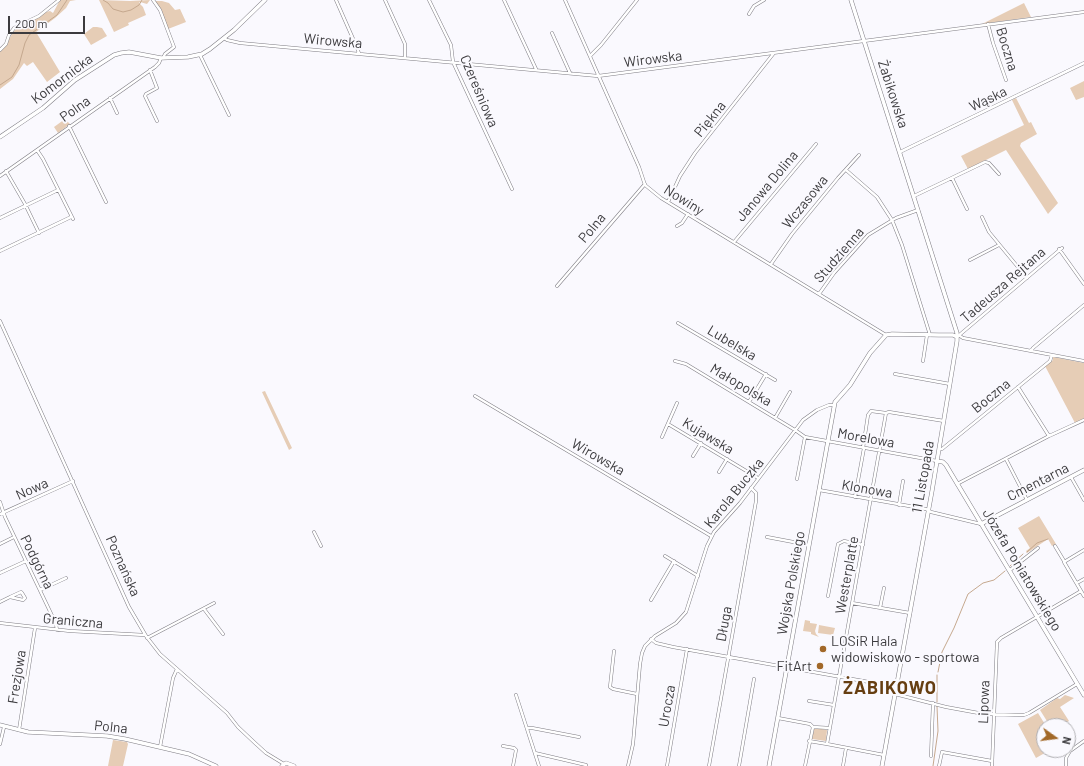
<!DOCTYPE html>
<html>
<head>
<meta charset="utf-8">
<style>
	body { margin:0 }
	#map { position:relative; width:1084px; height:766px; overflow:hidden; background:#faf9fe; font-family:Barlow,sans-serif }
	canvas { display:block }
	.north { position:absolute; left:1036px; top:718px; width:40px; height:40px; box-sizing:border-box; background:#faf9fe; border:1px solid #aeadb1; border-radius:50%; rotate:104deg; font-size:11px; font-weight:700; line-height:16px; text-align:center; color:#3c3b3e }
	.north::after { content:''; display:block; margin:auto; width:14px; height:18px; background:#a26828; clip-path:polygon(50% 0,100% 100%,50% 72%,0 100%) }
	.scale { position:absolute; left:8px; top:16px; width:77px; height:18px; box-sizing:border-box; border:2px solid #3c3b3e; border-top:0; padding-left:5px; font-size:12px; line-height:14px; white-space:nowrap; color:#3c3b3e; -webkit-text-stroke:3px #faf9fe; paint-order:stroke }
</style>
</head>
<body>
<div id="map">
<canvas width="1084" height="766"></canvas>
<div class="north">N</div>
<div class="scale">200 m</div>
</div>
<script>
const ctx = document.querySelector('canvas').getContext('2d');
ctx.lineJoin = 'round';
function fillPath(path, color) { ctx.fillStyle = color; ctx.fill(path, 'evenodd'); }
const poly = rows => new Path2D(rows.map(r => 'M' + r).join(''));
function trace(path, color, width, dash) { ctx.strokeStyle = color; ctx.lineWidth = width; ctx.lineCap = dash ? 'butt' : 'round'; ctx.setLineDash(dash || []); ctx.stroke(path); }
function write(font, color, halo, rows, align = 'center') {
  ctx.font = font + ' Barlow,sans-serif'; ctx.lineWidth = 4; ctx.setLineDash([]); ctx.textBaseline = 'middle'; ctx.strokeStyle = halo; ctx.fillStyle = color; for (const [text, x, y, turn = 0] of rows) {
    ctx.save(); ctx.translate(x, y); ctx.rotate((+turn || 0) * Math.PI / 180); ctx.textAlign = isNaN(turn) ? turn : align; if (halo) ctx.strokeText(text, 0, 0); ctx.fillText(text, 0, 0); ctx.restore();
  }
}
const green = poly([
	[60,0,76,0,70,1,66,8,55,18,36,32,60,72,47,82,33,62,27,66,24,63,13,79,0,89,0,51,5,47,13,32,19,26,39,17,46,12,50,11,53,13],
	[99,0,130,1,150,0,147,4,140,2,139,3,143,7,146,15,128,23,129,25,114,32],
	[155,1,162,1,169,3,175,10,180,9,186,22,168,29],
	[1024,3,1031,17,982,24],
	[93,27,97,27,102,28,107,36,91,45,84,34],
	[1084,81,1084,97,1076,100,1070,88],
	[1016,98,1029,123,1031,122,1037,134,1021,143,1020,146,1058,203,1048,214,1006,150,968,169,961,156,1024,125,1012,100],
	[65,119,70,124,58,133,54,127],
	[1053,357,1084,363,1084,419,1075,423,1045,366,1053,360],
	[265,391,292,448,289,450,262,392],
	[1039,516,1056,544,1052,546,1048,539,1027,553,1026,551,1030,548,1018,528],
	[805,620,810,621,810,623,817,624,815,631,816,634,819,637,811,634,811,632,803,631],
	[819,625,835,628,833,635,818,633],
	[1065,695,1074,698,1060,707,1069,721,1060,726,1050,726,1040,710,1057,698,1060,699],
	[1038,713,1046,726,1044,726,1044,750,1050,750,1036,758,1018,724],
	[816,728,827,730,826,741,812,739,814,729],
	[113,740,127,742,128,744,123,766,108,766]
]);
const stream = poly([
	[103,0,108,3,113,9,123,12,131,10,139,5,142,0],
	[0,85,12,77,19,65,25,43,29,35,57,15,67,0],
	[1027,552,1037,543,1048,539],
	[1010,566,1023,554],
	[938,672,942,652,954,628,968,594,983,583,994,580,1005,571],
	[937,702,937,675],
	[933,766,938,731,937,706]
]);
const minor = poly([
	[153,0,160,10,174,47,165,54,163,58],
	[336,0,358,50,359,54],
	[385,0,405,44,405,58],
	[429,0,451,45,453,62,512,189],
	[504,0,536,69],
	[565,0,639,167,645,185,661,198,886,335],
	[749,14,754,6,764,0],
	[988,24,993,43,1006,80],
	[552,33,570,73],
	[224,38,227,40,240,43,598,76,1084,12],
	[0,50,6,44,9,35,14,28,39,16,59,0],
	[200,55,229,115],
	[590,56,601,45,637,0],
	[150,70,157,88,146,94,145,96,157,121],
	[110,98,117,113],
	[69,126,106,202],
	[37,150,43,159,73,219],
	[900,152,1084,63],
	[846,170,877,197,892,220,902,245,930,335],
	[6,171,25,204,39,233],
	[0,176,155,67,159,63,161,58],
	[952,178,967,209],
	[914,196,985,162,989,163,999,174],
	[668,202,680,176,695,153,774,53],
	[982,217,989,232,1027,278],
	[0,218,58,190],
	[677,226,682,223,688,214],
	[734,242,816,144],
	[1059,249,1084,284],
	[0,251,71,217],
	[970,260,999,245],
	[771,264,792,234,838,178,859,155],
	[557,286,645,184],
	[819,294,834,273,868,235,896,218,918,210],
	[0,321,129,607,146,636,160,654,227,713,238,727,255,743,266,753,284,764],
	[678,323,775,380],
	[960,336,963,338,1084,361],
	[957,337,1062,248],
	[1031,351,1033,348,1084,305],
	[675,361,686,364,795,430,805,437,937,461],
	[923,361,927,335],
	[895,374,950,384],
	[1018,387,1049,436],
	[475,396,711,536],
	[749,402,766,374],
	[775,418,790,392],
	[668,424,758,478],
	[662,437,677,403],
	[863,448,868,415,871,411,886,413,889,412,944,421],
	[939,449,942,449,1050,361,1052,355],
	[693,456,701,443],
	[1006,459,1027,500],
	[719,472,727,459],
	[1071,477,1084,500],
	[797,479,805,437],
	[957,484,1049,436,1084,420],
	[819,490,926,509,931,512,981,524],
	[855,497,864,448],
	[0,502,5,517,56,624,57,630],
	[899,505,903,481],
	[0,514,73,481],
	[314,532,321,546],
	[767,537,809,545],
	[0,544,14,537],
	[1055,546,1064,561],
	[1084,550,1064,562,1084,596],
	[665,556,698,576],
	[1010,570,1038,548],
	[0,573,26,561],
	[1077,583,1084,579],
	[40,590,66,578],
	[828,596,838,544,844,541,863,545],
	[651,600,674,561],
	[0,602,10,597,21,592,22,593,25,598,23,600,10,597],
	[852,603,910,613],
	[880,608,884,588],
	[204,609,223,634],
	[0,623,70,631,145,635],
	[147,638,214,603],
	[651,639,656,643,673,647,897,687],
	[614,651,610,687,613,689,637,694],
	[895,694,946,707,984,714,1024,715,1029,713,1077,684],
	[516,695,539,766],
	[809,701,834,705],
	[778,718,810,724,813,727],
	[813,727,830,728],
	[527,728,532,728,579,737],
	[19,730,35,628],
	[809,741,827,744,886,413],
	[0,744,4,727],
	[827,744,884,755],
	[503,746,514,748,516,750,513,766],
	[160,747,173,678,177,669],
	[535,753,586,765],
	[931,756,933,703],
	[628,766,633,744,640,664,642,653,645,646,655,636,676,623,686,612,707,546,714,532,740,503,803,420,817,410,829,405,834,405],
	[667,766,687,649],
	[709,766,756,501,756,493,751,488],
	[739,766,754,679],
	[805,766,813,727],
	[843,766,846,748],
	[939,766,942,752,992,761],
	[992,766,997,642,1001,638,1081,591],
	[1066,766,1066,758,1070,751,1084,741]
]);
const tertiary = poly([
	[851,0,957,333,957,341,932,491,882,766],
	[0,137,43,108,75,80,114,55,121,53,129,52,161,58,188,57,202,54,210,49,234,30,265,0],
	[937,461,943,462,946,465,1084,695],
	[981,524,1084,470],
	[0,725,28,732,107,736,125,739,189,754,216,766],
	[282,766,286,763,294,766],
	[769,766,835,402,850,385,870,353,886,335,892,334,939,335,953,335,957,337]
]);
const markers = [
	[823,649,4,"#a26828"],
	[820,666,4,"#a26828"]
];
const streetNames = [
	["Wirowska",333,41,5],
	["Boczna",1007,49,73],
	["Wirowska",653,59,-7],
	["Komornicka",62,79,-37],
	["Czereśniowa",479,91,67],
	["Żabikowska",893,94,72],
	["Wąska",988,99,-26],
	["Polna",75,109,-35],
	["Piękna",710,119,-51],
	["Janowa Dolina",767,186,-50],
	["Nowiny",684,200,32],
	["Wczasowa",805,202,-51],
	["Polna",592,228,-50],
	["Studzienna",839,255,-49],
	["Tadeusza Rejtana",1003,285,-41],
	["Lubelska",732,343,31],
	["Małopolska",741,385,31],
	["Boczna",991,396,-39],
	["Kujawska",708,436,31],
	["Morelowa",866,438,10],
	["Wirowska",598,457,30],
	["11 Listopada",923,477,-80],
	["Cmentarna",1038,482,-27],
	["Nowa",32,489,-24],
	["Klonowa",867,489,10],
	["Karola Buczka",734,493,-51],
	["Podgórna",37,562,64],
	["Poznańska",123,566,66],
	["Józefa Poniatowskiego",1022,570,59],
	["Westerplatte",847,575,-80],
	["Wojska Polskiego",791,583,-80],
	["Graniczna",73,621,5],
	["Długa",724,624,-80],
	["Frezjowa",17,677,-81],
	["Lipowa",984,702,-88],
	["Urocza",667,706,-80],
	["Polna",111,727,6]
];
const poiNames = [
	["LOSiR Hala",831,641],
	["widowiskowo - sportowa",831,657],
	["FitArt",812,666,"right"]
];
const districtNames = [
	["ŻABIKOWO",890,688]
];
fillPath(green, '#e6cdb6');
trace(stream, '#c5a88e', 1);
trace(minor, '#7f7d84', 3.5);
trace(tertiary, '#7f7d84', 4.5);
trace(minor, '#fff', 2.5);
trace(tertiary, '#fff', 3.5);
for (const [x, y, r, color] of markers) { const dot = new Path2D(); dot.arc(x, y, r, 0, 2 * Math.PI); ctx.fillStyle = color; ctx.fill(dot); trace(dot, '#faf9fe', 1.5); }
write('14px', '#3c3b3e', '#faf9fe', streetNames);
write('14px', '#3c3b3e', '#faf9fe', poiNames, 'left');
ctx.letterSpacing = '1px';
write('bold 18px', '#663e11', '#faf9fe', districtNames);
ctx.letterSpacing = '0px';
</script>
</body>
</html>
